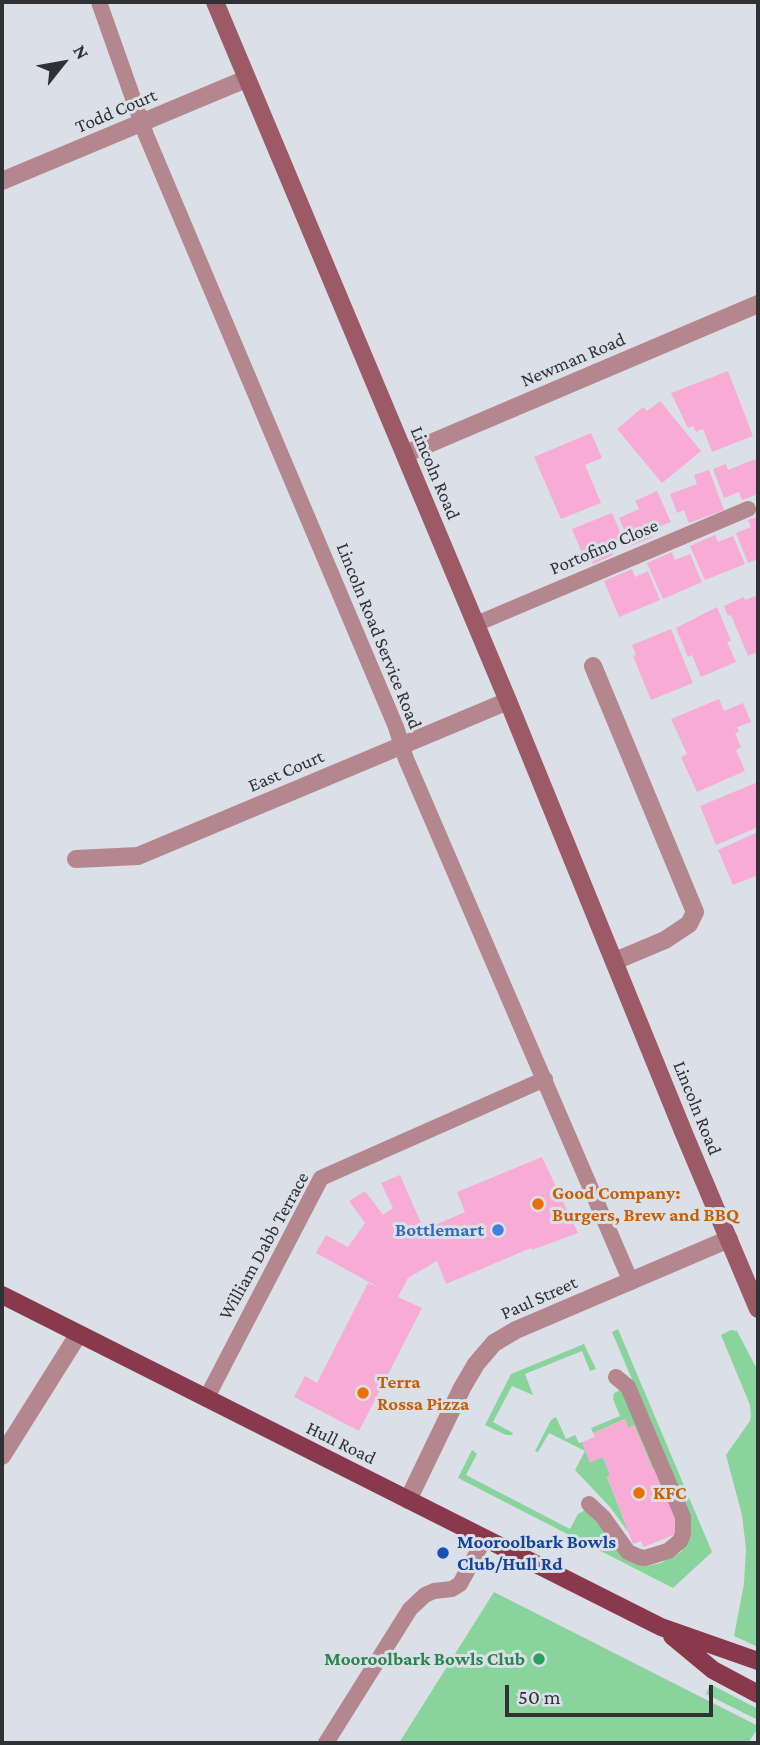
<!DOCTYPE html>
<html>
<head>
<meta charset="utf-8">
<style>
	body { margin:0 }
	#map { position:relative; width:760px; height:1745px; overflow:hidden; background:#dbdfe7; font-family:"Crimson Pro",serif }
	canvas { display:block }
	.frame { position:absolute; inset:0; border:4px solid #303134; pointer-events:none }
	.north { position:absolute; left:28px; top:28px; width:70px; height:70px; -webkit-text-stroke:5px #dbdfe7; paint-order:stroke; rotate:59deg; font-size:19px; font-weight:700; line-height:28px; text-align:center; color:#303134 }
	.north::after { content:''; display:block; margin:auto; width:24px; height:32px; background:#303134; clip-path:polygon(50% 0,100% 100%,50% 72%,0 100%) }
	.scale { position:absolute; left:505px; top:1685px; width:208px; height:32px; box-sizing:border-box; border:4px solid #303134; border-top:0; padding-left:9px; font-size:21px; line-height:24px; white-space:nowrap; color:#303134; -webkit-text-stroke:5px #dbdfe7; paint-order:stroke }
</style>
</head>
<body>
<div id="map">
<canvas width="760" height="1745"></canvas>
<div class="frame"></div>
<div class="north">N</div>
<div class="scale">50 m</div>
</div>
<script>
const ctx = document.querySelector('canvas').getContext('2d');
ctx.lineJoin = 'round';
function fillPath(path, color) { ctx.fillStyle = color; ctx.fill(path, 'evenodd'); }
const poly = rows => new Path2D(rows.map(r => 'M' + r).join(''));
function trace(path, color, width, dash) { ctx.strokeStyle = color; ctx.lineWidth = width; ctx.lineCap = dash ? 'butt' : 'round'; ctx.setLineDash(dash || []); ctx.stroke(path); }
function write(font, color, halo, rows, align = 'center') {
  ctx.font = font + ' "Crimson Pro",serif'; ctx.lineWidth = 6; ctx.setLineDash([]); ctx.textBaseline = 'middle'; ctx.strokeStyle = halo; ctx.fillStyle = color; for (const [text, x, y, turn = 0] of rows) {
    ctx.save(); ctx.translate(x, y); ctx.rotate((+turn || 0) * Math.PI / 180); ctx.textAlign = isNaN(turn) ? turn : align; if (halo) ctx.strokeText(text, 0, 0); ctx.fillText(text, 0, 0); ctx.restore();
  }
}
const green = poly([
	[618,1329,712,1552,673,1588,458,1478,472,1450,477,1454,466,1475,570,1529,578,1514,585,1510,638,1564,646,1566,661,1563,681,1552,691,1536,690,1517,612,1332],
	[731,1330,737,1331,758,1371,758,1647,734,1636,744,1584,746,1549,742,1515,726,1455,750,1421,751,1415,750,1405,721,1335],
	[584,1344,596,1369,590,1371,582,1351,525,1374,533,1395,512,1386,493,1422,513,1433,512,1435,506,1435,485,1425,511,1374],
	[623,1389,656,1468,653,1470,634,1425,628,1428,625,1419,593,1433,591,1428,620,1416,613,1399,614,1393],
	[556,1417,566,1439,575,1435,579,1443,582,1442,590,1462,603,1457,610,1475,607,1477,629,1533,610,1507,575,1470,585,1451,549,1433,538,1452,535,1451,551,1420],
	[494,1592,758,1726,758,1728,748,1743,399,1743],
	[710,1684,758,1709,758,1720,706,1694]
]);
const building = poly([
	[728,371,753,436,712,452,703,429,696,432,693,426,688,428,671,393],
	[660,401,701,451,662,483,617,429,643,407,647,411],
	[591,433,602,458,585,465,601,503,561,519,534,457],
	[755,459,758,467,758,494,742,500,739,492,724,498,713,469,726,464,728,470],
	[709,470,724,510,689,523,684,510,677,513,670,494,697,484,694,475],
	[657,491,671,522,650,530,653,537,631,546,619,518,639,509,635,501],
	[758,510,758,559,748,563,736,533,751,527,748,520,757,517,755,512],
	[612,513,624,541,609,547,613,555,593,564,592,561,586,563,572,529],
	[715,535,718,542,733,536,745,564,705,580,690,546],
	[672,552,675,560,690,554,702,582,663,599,647,563],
	[632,569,635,577,648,571,660,600,619,617,604,581],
	[758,595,758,652,748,656,731,615,728,616,724,606,744,597,745,600],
	[717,607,731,641,727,642,736,662,701,677,692,655,688,657,676,628],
	[671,629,693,683,651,700,633,656,636,655,632,645],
	[719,699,724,711,743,703,751,722,737,727,739,732,735,733,741,747,736,750,745,771,697,792,681,757,687,754,671,719],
	[758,782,758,827,716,845,700,806],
	[758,832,758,875,733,885,718,850],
	[542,1157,578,1233,532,1250,531,1248,446,1284,437,1261,408,1278,398,1297,422,1308,359,1431,294,1397,305,1376,317,1383,368,1283,378,1287,316,1253,326,1235,348,1247,365,1223,349,1201,365,1191,383,1215,393,1208,381,1183,400,1175,424,1230,465,1212,457,1192],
	[625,1419,628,1428,634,1425,653,1470,668,1463,679,1521,674,1524,678,1533,644,1547,641,1541,633,1544,607,1476,610,1475,603,1457,590,1463,582,1442,595,1437,593,1433]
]);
const lane = poly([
	[99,2,146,135,396,727,406,759,631,1282],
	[476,624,748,509],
	[206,1399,321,1178,545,1079],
	[589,1504,603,1517,628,1552,639,1557,645,1558,668,1551,680,1541,683,1534,683,1517,628,1387,616,1377],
	[326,1743,410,1609,425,1595,434,1591,452,1589,460,1584,485,1538]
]);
const street = poly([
	[2,181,246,79],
	[405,454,758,304],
	[593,666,695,912,689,924,665,940,615,961],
	[76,859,138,856,508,701],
	[2,1456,78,1335],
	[408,1500,462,1388,476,1364,494,1343,516,1330,729,1239]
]);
const secondary = poly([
	[215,2,508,701,685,1136,758,1309]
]);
const primary = poly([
	[2,1295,661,1627,758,1661],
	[672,1636,713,1670,758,1694]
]);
const markers = [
	[538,1204,7,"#e8710a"],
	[498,1230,7,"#3f7fe0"],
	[363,1393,7,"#e8710a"],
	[639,1493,7,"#e8710a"],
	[443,1553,7,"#1a4fb4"],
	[539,1659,7,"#2e9e5b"]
];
const streetNames = [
	["Todd Court",116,111,-23],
	["Newman Road",573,360,-23],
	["Lincoln Road",435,473,67],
	["Portofino Close",604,547,-23],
	["Lincoln Road Service Road",379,636,68],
	["East Court",286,771,-23],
	["Lincoln Road",697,1108,68],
	["William Dabb Terrace",264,1246,-61],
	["Paul Street",539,1298,-24],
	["Hull Road",341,1443,26]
];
const foodNames = [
	["Good Company:",552,1193],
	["Burgers, Brew and BBQ",552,1215],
	["Terra",377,1382],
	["Rossa Pizza",377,1404],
	["KFC",653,1493]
];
const shopNames = [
	["Bottlemart",484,1230]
];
const transitNames = [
	["Mooroolbark Bowls",457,1542],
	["Club/Hull Rd",457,1564]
];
const leisureNames = [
	["Mooroolbark Bowls Club",525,1659]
];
fillPath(green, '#89d49c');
fillPath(building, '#f8acd5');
trace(lane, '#b4868d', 16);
trace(street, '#b4868d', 18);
trace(secondary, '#9b5a66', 18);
trace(primary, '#88394b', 18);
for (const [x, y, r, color] of markers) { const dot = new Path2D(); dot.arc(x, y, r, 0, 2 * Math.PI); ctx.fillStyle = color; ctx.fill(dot); trace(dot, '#dbdfe7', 2.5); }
write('19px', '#303134', '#dbdfe7', streetNames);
write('bold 19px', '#c56008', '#dbdfe7', foodNames, 'left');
write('bold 19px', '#366cbe', '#dbdfe7', shopNames, 'right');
write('bold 19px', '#164399', '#dbdfe7', transitNames, 'left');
write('bold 19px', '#27864d', '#dbdfe7', leisureNames, 'right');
</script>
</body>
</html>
